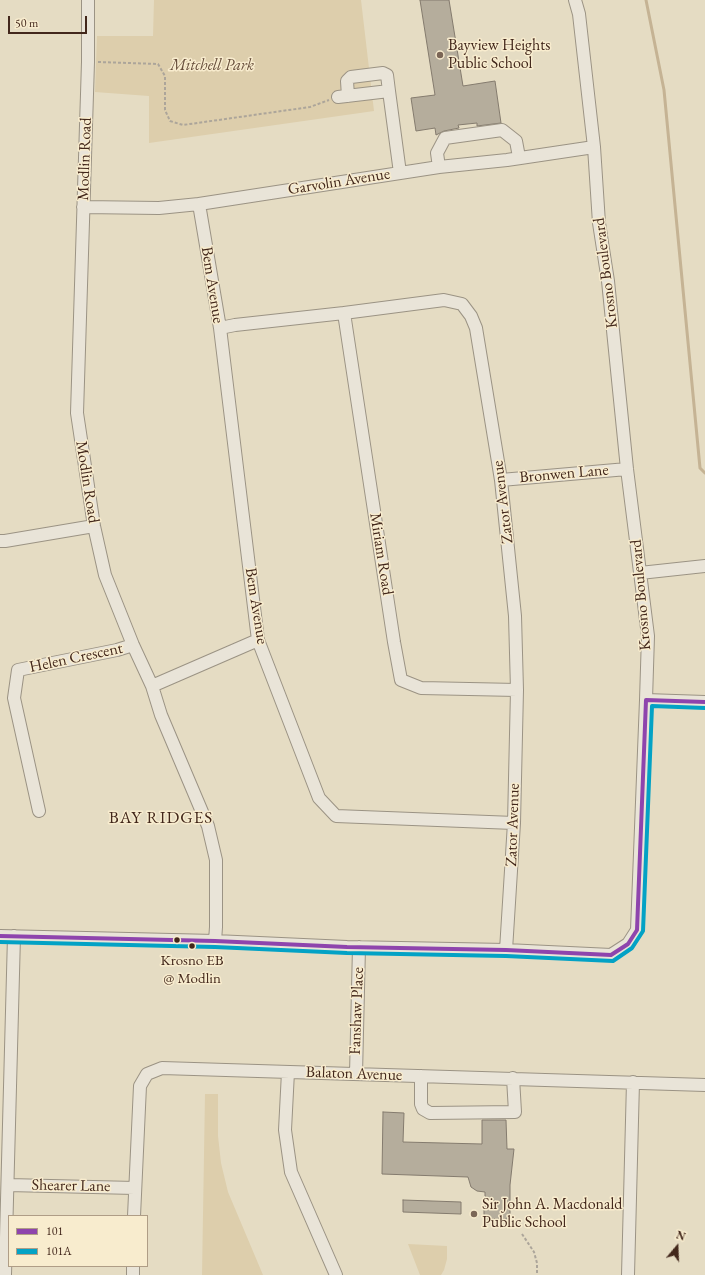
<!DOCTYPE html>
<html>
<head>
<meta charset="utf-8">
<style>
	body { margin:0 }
	#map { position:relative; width:705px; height:1275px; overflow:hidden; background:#e5dcc3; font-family:"EB Garamond",serif }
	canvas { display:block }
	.legend { position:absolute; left:8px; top:1215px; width:140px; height:52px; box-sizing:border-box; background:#f8ecce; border:1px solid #af9d86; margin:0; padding:5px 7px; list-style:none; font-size:12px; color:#42271b }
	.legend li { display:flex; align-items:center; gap:8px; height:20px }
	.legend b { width:20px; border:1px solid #af9d86 }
	.north { position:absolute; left:657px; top:1227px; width:40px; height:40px; -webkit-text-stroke:3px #f8ecce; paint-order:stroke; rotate:19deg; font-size:11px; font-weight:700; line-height:16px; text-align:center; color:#42271b }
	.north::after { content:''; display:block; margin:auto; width:14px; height:18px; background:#42271b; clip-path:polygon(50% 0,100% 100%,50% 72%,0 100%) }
	.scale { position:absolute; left:8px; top:16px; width:79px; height:18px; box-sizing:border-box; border:2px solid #42271b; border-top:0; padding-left:5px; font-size:12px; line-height:14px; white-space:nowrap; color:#42271b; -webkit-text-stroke:3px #f8ecce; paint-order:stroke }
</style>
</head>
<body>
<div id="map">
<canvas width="705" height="1275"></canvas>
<ul class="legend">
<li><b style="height:5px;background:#8e44ad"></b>101</li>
<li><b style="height:5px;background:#03a2c5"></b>101A</li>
</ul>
<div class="north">N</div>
<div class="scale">50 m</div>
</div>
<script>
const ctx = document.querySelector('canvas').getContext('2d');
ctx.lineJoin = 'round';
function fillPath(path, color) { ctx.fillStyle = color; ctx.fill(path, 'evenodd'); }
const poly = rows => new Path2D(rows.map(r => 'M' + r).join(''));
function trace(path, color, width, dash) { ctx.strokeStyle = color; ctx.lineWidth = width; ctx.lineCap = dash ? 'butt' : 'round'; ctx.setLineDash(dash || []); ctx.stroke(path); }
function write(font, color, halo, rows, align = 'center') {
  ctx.font = font + ' "EB Garamond",serif'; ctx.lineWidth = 3; ctx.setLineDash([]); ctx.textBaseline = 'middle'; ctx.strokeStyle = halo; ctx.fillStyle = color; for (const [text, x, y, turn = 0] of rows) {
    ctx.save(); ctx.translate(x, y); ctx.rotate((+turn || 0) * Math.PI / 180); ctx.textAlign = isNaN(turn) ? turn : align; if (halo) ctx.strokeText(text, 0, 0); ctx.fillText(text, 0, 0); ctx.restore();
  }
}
const green = poly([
	[154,0,361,0,374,111,149,143,149,96,95,92,97,36,153,36],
	[205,1094,218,1094,218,1136,221,1163,228,1192,263,1275,202,1275],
	[408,1244,447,1246,447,1259,444,1270,441,1275,420,1275]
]);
const stream = poly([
	[646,0,664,90,700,468,705,473]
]);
const building = poly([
	[420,0,449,0,463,86,495,81,501,123,477,126,477,123,458,125,459,128,444,131,436,135,435,128,416,131,411,98,435,95,420,0],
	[383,1112,404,1113,403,1142,482,1144,482,1120,506,1120,507,1149,514,1149,510,1185,510,1219,484,1219,484,1203,498,1204,485,1196,485,1192,477,1191,471,1187,468,1177,382,1174,383,1112],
	[403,1200,461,1202,461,1214,403,1212,403,1200]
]);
const path = poly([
	[98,62,158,64,165,76,165,110,170,121,183,125,310,107,329,100],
	[522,1234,534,1252,537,1263,537,1275]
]);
const minor = poly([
	[88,0,88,62,77,413,94,526,105,575,133,645,152,686,161,715,208,826,216,860,216,927,215,941],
	[348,96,347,81,351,77,383,73,387,75,389,91],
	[338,97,389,91,400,173],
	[439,167,437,153,445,138,502,130,516,141,519,157],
	[199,204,220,328,258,640,319,798,336,816,514,823],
	[83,207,159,208,199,204,439,167,507,160,594,147],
	[344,313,394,642,401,680,421,688,517,690],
	[220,328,235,325,344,313,444,300,462,304,471,316,476,328,501,480,515,616,517,690,514,823,506,950],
	[501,480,627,469],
	[0,541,5,541,94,526],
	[640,573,705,566],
	[152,686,258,640],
	[646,700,705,702],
	[39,811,14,698,18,670,117,650,133,645],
	[0,936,215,941,347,947,506,950,611,955,628,944,637,930,646,700,648,636,627,469,608,281,599,223,594,147,579,14,575,0],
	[288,1072,285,1130,291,1172,336,1275],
	[356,1074,359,947],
	[421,1076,421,1104,423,1109,430,1113,515,1112,513,1078],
	[8,1185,135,1188],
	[134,1216,140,1086,147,1074,162,1068,705,1085],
	[5,1275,14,936],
	[133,1275,133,1266],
	[628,1275,633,1082]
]);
const bus1 = poly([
	[0,936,215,941,347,947,506,950,611,955,628,944,637,930,646,700,705,702]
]);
const bus2 = poly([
	[0,942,215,947,347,953,506,956,613,961,632,948,643,931,652,706,705,708]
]);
const markers = [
	[440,55,4,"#7b6656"],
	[177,940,3.5,"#42271b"],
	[192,946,3.5,"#42271b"],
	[474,1214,4,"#7b6656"]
];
const busNames = [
	["Krosno EB",192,961],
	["@ Modlin",192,979]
];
const poiNames = [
	["Bayview Heights",448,46],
	["Public School",448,64],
	["Sir John A. Macdonald",482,1205],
	["Public School",482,1223]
];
const parkNames = [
	["Mitchell Park",212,66]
];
const streetNames = [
	["Modlin Road",85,159,-88],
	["Garvolin Avenue",339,182,-9],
	["Krosno Boulevard",606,273,-97],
	["Bem Avenue",212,285,81],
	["Bronwen Lane",564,474,-5],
	["Modlin Road",87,482,81],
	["Zator Avenue",503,502,-97],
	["Miriam Road",381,554,81],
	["Krosno Boulevard",641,595,-95],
	["Bem Avenue",256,606,81],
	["Helen Crescent",76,658,-12],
	["Zator Avenue",513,825,-88],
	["Fanshaw Place",357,1011,-88],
	["Balaton Avenue",354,1074,2],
	["Shearer Lane",71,1186,1]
];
const neighbourhoodNames = [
	["BAY RIDGES",161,818]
];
fillPath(green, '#ddceac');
trace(stream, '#c5b394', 3);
fillPath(building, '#b5ad9c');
trace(building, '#847b6e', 1);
trace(minor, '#9b9384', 14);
trace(path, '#aca59a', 2, [3, 2]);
trace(minor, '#e9e4d8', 12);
trace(bus1, '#8e44ad', 4);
trace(bus2, '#03a2c5', 4);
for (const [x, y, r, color] of markers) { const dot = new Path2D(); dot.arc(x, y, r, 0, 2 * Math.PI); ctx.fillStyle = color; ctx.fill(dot); trace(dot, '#f8ecce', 1.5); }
write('15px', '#42271b', '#f8ecce', busNames);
write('16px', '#42271b', '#f8ecce', poiNames, 'left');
write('italic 16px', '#674e3b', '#f8ecce', parkNames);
write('16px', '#42271b', '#f8ecce', streetNames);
ctx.letterSpacing = '1px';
write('17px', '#42271b', '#f8ecce', neighbourhoodNames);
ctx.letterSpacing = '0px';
</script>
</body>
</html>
